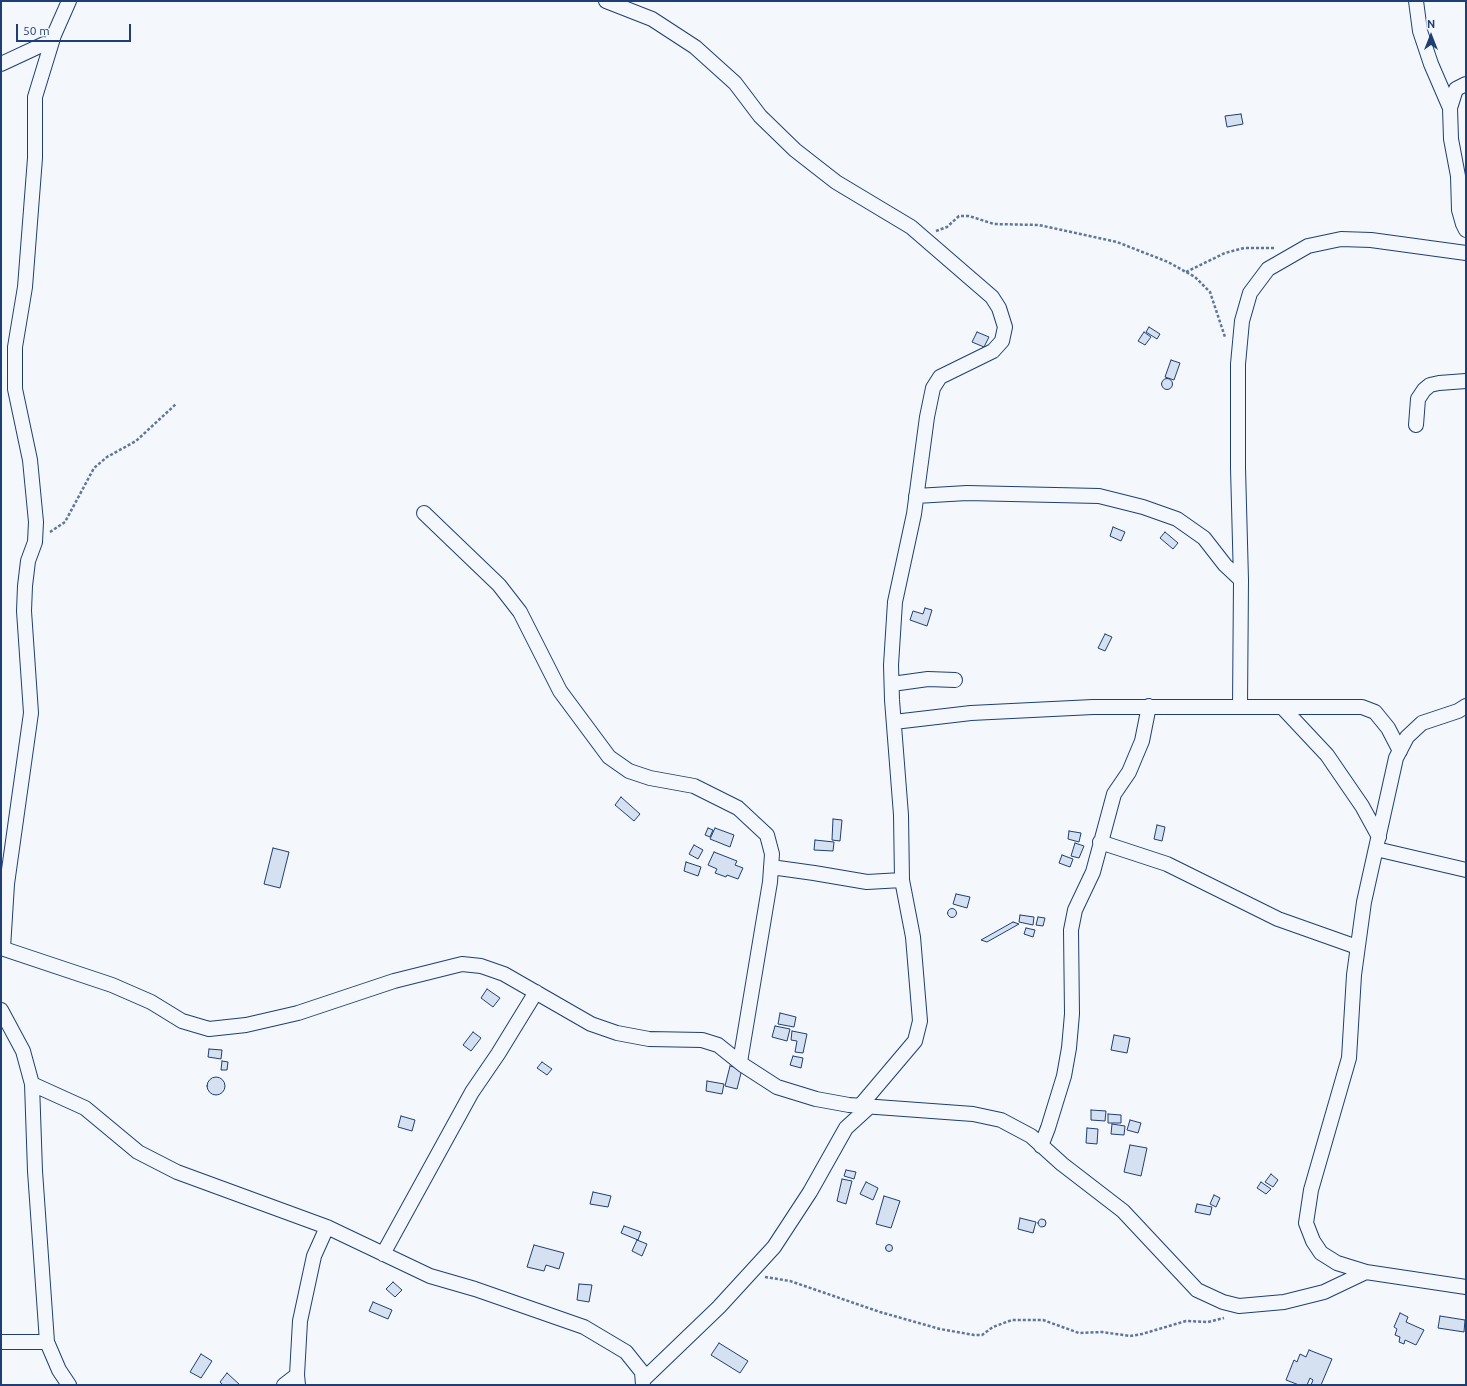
<!DOCTYPE html>
<html>
<head>
<meta charset="utf-8">
<style>
	body { margin:0 }
	#map { position:relative; width:1467px; height:1386px; overflow:hidden; background:#f4f7fb; font-family:Ubuntu,sans-serif }
	canvas { display:block }
	.frame { position:absolute; inset:0; border:2px solid #1d3f73; pointer-events:none }
	.north { position:absolute; left:1411px; top:16px; width:40px; height:40px; -webkit-text-stroke:3px #f4f7fb; paint-order:stroke; rotate:0deg; font-size:11px; font-weight:700; line-height:16px; text-align:center; color:#1d3f73 }
	.north::after { content:''; display:block; margin:auto; width:14px; height:18px; background:#1d3f73; clip-path:polygon(50% 0,100% 100%,50% 72%,0 100%) }
	.scale { position:absolute; left:16px; top:24px; width:115px; height:18px; box-sizing:border-box; border:2px solid #1d3f73; border-top:0; padding-left:5px; font-size:12px; line-height:14px; white-space:nowrap; color:#1d3f73; -webkit-text-stroke:3px #f4f7fb; paint-order:stroke }
</style>
</head>
<body>
<div id="map">
<canvas width="1467" height="1386"></canvas>
<div class="frame"></div>
<div class="north">N</div>
<div class="scale">50 m</div>
</div>
<script>
const ctx = document.querySelector('canvas').getContext('2d');
ctx.lineJoin = 'round';
function fillPath(path, color) { ctx.fillStyle = color; ctx.fill(path, 'evenodd'); }
const poly = rows => new Path2D(rows.map(r => 'M' + r).join(''));
function trace(path, color, width, dash) { ctx.strokeStyle = color; ctx.lineWidth = width; ctx.lineCap = dash ? 'butt' : 'round'; ctx.setLineDash(dash || []); ctx.stroke(path); }
const building = poly([
	[1241,114,1243,124,1227,127,1225,116,1241,114],
	[1149,327,1160,334,1157,339,1146,332,1149,327],
	[977,332,989,337,984,347,972,342,977,332],
	[1144,332,1151,337,1145,345,1138,341,1144,332],
	[1171,360,1180,363,1174,380,1165,377,1171,360],
	'1161.5 384a5.5 5.5 0 1 1 11 0a5.5 5.5 0 1 1-11 0Z',
	[1113,527,1125,532,1121,541,1110,536,1113,527],
	[1165,532,1178,543,1173,549,1160,538,1165,532],
	[925,608,932,610,927,626,910,620,913,611,923,614,925,608],
	[1105,634,1112,637,1105,651,1098,648,1105,634],
	[621,797,640,814,634,821,615,805,621,797],
	[833,819,842,820,840,841,832,840,833,819],
	[1157,825,1165,827,1162,841,1154,839,1157,825],
	[708,828,713,830,710,837,705,835,708,828],
	[715,828,734,835,730,847,710,839,715,828],
	[1069,831,1081,833,1079,842,1068,839,1069,831],
	[815,840,834,842,833,851,814,850,815,840],
	[1075,843,1084,846,1079,858,1071,856,1075,843],
	[694,845,703,850,698,859,689,854,694,845],
	[273,848,289,852,280,888,264,884,273,848],
	[714,852,737,861,735,865,743,868,738,879,727,875,726,877,715,873,717,869,708,865,714,852],
	[1062,855,1073,859,1070,867,1059,863,1062,855],
	[686,862,701,867,698,876,684,871,686,862],
	[956,894,970,897,967,908,953,904,956,894],
	'947.5 913a4.5 4.5 0 1 1 9 0a4.5 4.5 0 1 1-9 0Z',
	[1020,915,1034,917,1033,925,1019,922,1020,915],
	[1038,917,1045,918,1043,926,1036,925,1038,917],
	[1013,922,1019,924,987,942,981,940,1013,922],
	[1026,928,1035,930,1033,937,1024,934,1026,928],
	[487,989,500,998,493,1007,481,998,487,989],
	[780,1013,796,1017,794,1027,778,1024,780,1013],
	[775,1026,790,1029,787,1041,772,1037,775,1026],
	[792,1031,807,1034,803,1053,795,1052,797,1041,791,1040,792,1031],
	[473,1032,481,1038,471,1051,463,1045,473,1032],
	[1114,1035,1130,1038,1127,1053,1111,1050,1114,1035],
	[209,1049,222,1050,221,1059,208,1057,209,1049],
	[793,1056,803,1058,801,1068,790,1065,793,1056],
	[222,1061,228,1062,227,1070,221,1070,222,1061],
	[542,1062,552,1069,547,1075,537,1068,542,1062],
	[730,1066,742,1069,737,1089,725,1086,730,1066],
	'207 1086a9 9 0 1 1 18 0a9 9 0 1 1-18 0Z',
	[707,1081,724,1084,722,1094,706,1091,707,1081],
	[1091,1110,1106,1111,1105,1121,1091,1120,1091,1110],
	[1108,1114,1121,1115,1121,1123,1108,1123,1108,1114],
	[401,1116,415,1120,412,1131,398,1127,401,1116],
	[1130,1120,1141,1123,1138,1133,1127,1130,1130,1120],
	[1112,1124,1125,1126,1124,1135,1111,1134,1112,1124],
	[1087,1128,1098,1129,1097,1144,1086,1143,1087,1128],
	[1130,1145,1147,1148,1141,1176,1124,1172,1130,1145],
	[846,1170,856,1172,854,1179,844,1176,846,1170],
	[1271,1174,1278,1180,1273,1187,1265,1182,1271,1174],
	[842,1179,852,1181,846,1204,837,1201,842,1179],
	[866,1182,878,1188,873,1200,860,1194,866,1182],
	[1261,1182,1271,1189,1266,1194,1257,1188,1261,1182],
	[593,1192,611,1196,608,1207,590,1204,593,1192],
	[1214,1195,1220,1198,1216,1207,1210,1204,1214,1195],
	[884,1196,900,1201,891,1228,876,1224,884,1196],
	[1197,1204,1212,1207,1210,1215,1195,1212,1197,1204],
	[1020,1218,1036,1222,1033,1233,1018,1229,1020,1218],
	'1038 1223a4 4 0 1 1 8 0a4 4 0 1 1-8 0Z',
	[624,1226,641,1232,638,1240,621,1233,624,1226],
	[637,1240,647,1244,642,1256,632,1251,637,1240],
	'885.5 1248a3.5 3.5 0 1 1 7 0a3.5 3.5 0 1 1-7 0Z',
	[534,1245,564,1253,559,1269,546,1265,544,1271,527,1267,534,1245],
	[393,1282,402,1290,395,1297,386,1289,393,1282],
	[579,1284,592,1285,589,1302,577,1300,579,1284],
	[373,1302,392,1310,388,1319,369,1311,373,1302],
	[1400,1313,1408,1317,1406,1322,1424,1330,1416,1345,1405,1340,1404,1344,1399,1342,1400,1337,1395,1335,1397,1329,1394,1327,1400,1313],
	[1440,1316,1465,1320,1464,1332,1438,1328,1440,1316],
	[719,1343,748,1361,740,1373,711,1355,719,1343],
	[1309,1350,1332,1359,1321,1385,1311,1385,1313,1380,1310,1378,1307,1385,1299,1385,1286,1380,1294,1360,1297,1362,1300,1354,1306,1357,1309,1350],
	[201,1354,212,1361,201,1378,190,1372,201,1354],
	[227,1373,240,1385,223,1385,220,1382,227,1373]
]);
const path = poly([
	[936,231,947,227,959,216,969,216,994,224,1039,225,1117,242,1168,262,1195,277,1210,292,1225,337],
	[1186,272,1225,253,1244,248,1274,248],
	[50,532,65,522,94,468,107,457,136,441,176,404],
	[765,1277,790,1281,880,1312,940,1329,974,1335,982,1335,993,1327,1012,1320,1043,1320,1079,1333,1102,1332,1130,1336,1142,1334,1186,1321,1208,1322,1224,1318]
]);
const minor = poly([
	[606,1,652,19,695,47,735,83,760,116,795,150,836,182,911,227,992,297,999,308,1005,327,1002,341,993,351,940,377,933,388,927,417,914,514,895,602,891,665,892,700,901,815,902,880,913,937,920,1021,915,1041,860,1106],
	[1416,1,1420,31,1431,64,1450,108],
	[1,64,44,44],
	[1466,84,1456,89,1450,108,1451,139,1458,176,1459,210,1463,224,1466,230],
	[1416,425,1418,399,1424,390,1430,385,1439,383,1466,381],
	[916,496,967,493,1099,496,1143,507,1177,519,1204,538,1225,565,1241,580],
	[424,513,499,585,520,612,560,691,609,757,629,771,650,778,694,786,738,808,767,835,772,854,770,882,740,1062],
	[892,684,928,679,955,680],
	[1466,706,1458,711,1422,723,1407,737,1396,758,1364,902,1354,975,1349,1058,1311,1190,1306,1223,1313,1241,1321,1253,1337,1263,1366,1272,1466,1287],
	[1240,707,1241,580,1238,468,1238,364,1242,321,1250,293,1268,269,1308,246,1341,239,1371,240,1466,253],
	[1282,707,1327,755,1362,806,1379,837],
	[894,722,971,713,1093,707,1362,707,1375,712,1388,728,1400,751],
	[1100,842,1167,864,1278,919,1357,947],
	[1376,849,1466,870],
	[771,867,814,873,867,882,902,880],
	[1,948,112,985,151,1002,182,1021,209,1029,246,1025,298,1013,394,981,462,964,481,966,504,974,591,1024,617,1033,649,1039,702,1040,718,1045,743,1065,777,1087,816,1099,849,1105,973,1114,1001,1120,1031,1136,1062,1164,1123,1211,1197,1290,1223,1302,1239,1306,1284,1302,1324,1292,1366,1272],
	[3,948,7,884,31,713,24,611,25,586,28,561,35,542,36,522,30,460,15,389,15,347,25,287,35,158,35,97,54,35,69,1],
	[1,1010,23,1051,32,1084,35,1171,47,1342,59,1370,69,1385],
	[32,1084,85,1108,138,1152,177,1172,327,1227,430,1276,475,1289,584,1327,626,1352,642,1372,643,1385],
	[1041,1146,1048,1128,1064,1076,1069,1048,1072,1014,1071,930,1075,910,1093,872,1114,794,1129,772,1142,741,1149,706],
	[383,1254,472,1092,498,1054,536,992],
	[1,1342,47,1342],
	[643,1380,719,1307,774,1247,810,1192,846,1128,869,1107],
	[284,1385,297,1375],
	[298,1385,297,1375,300,1321,314,1256,327,1227]
]);
fillPath(building, '#d5e0f0');
trace(building, '#1d3f73', 1);
trace(minor, '#1d3f73', 16);
trace(path, '#5e769c', 2.5, [3, 2]);
trace(minor, '#f4f7fb', 14);
</script>
</body>
</html>
